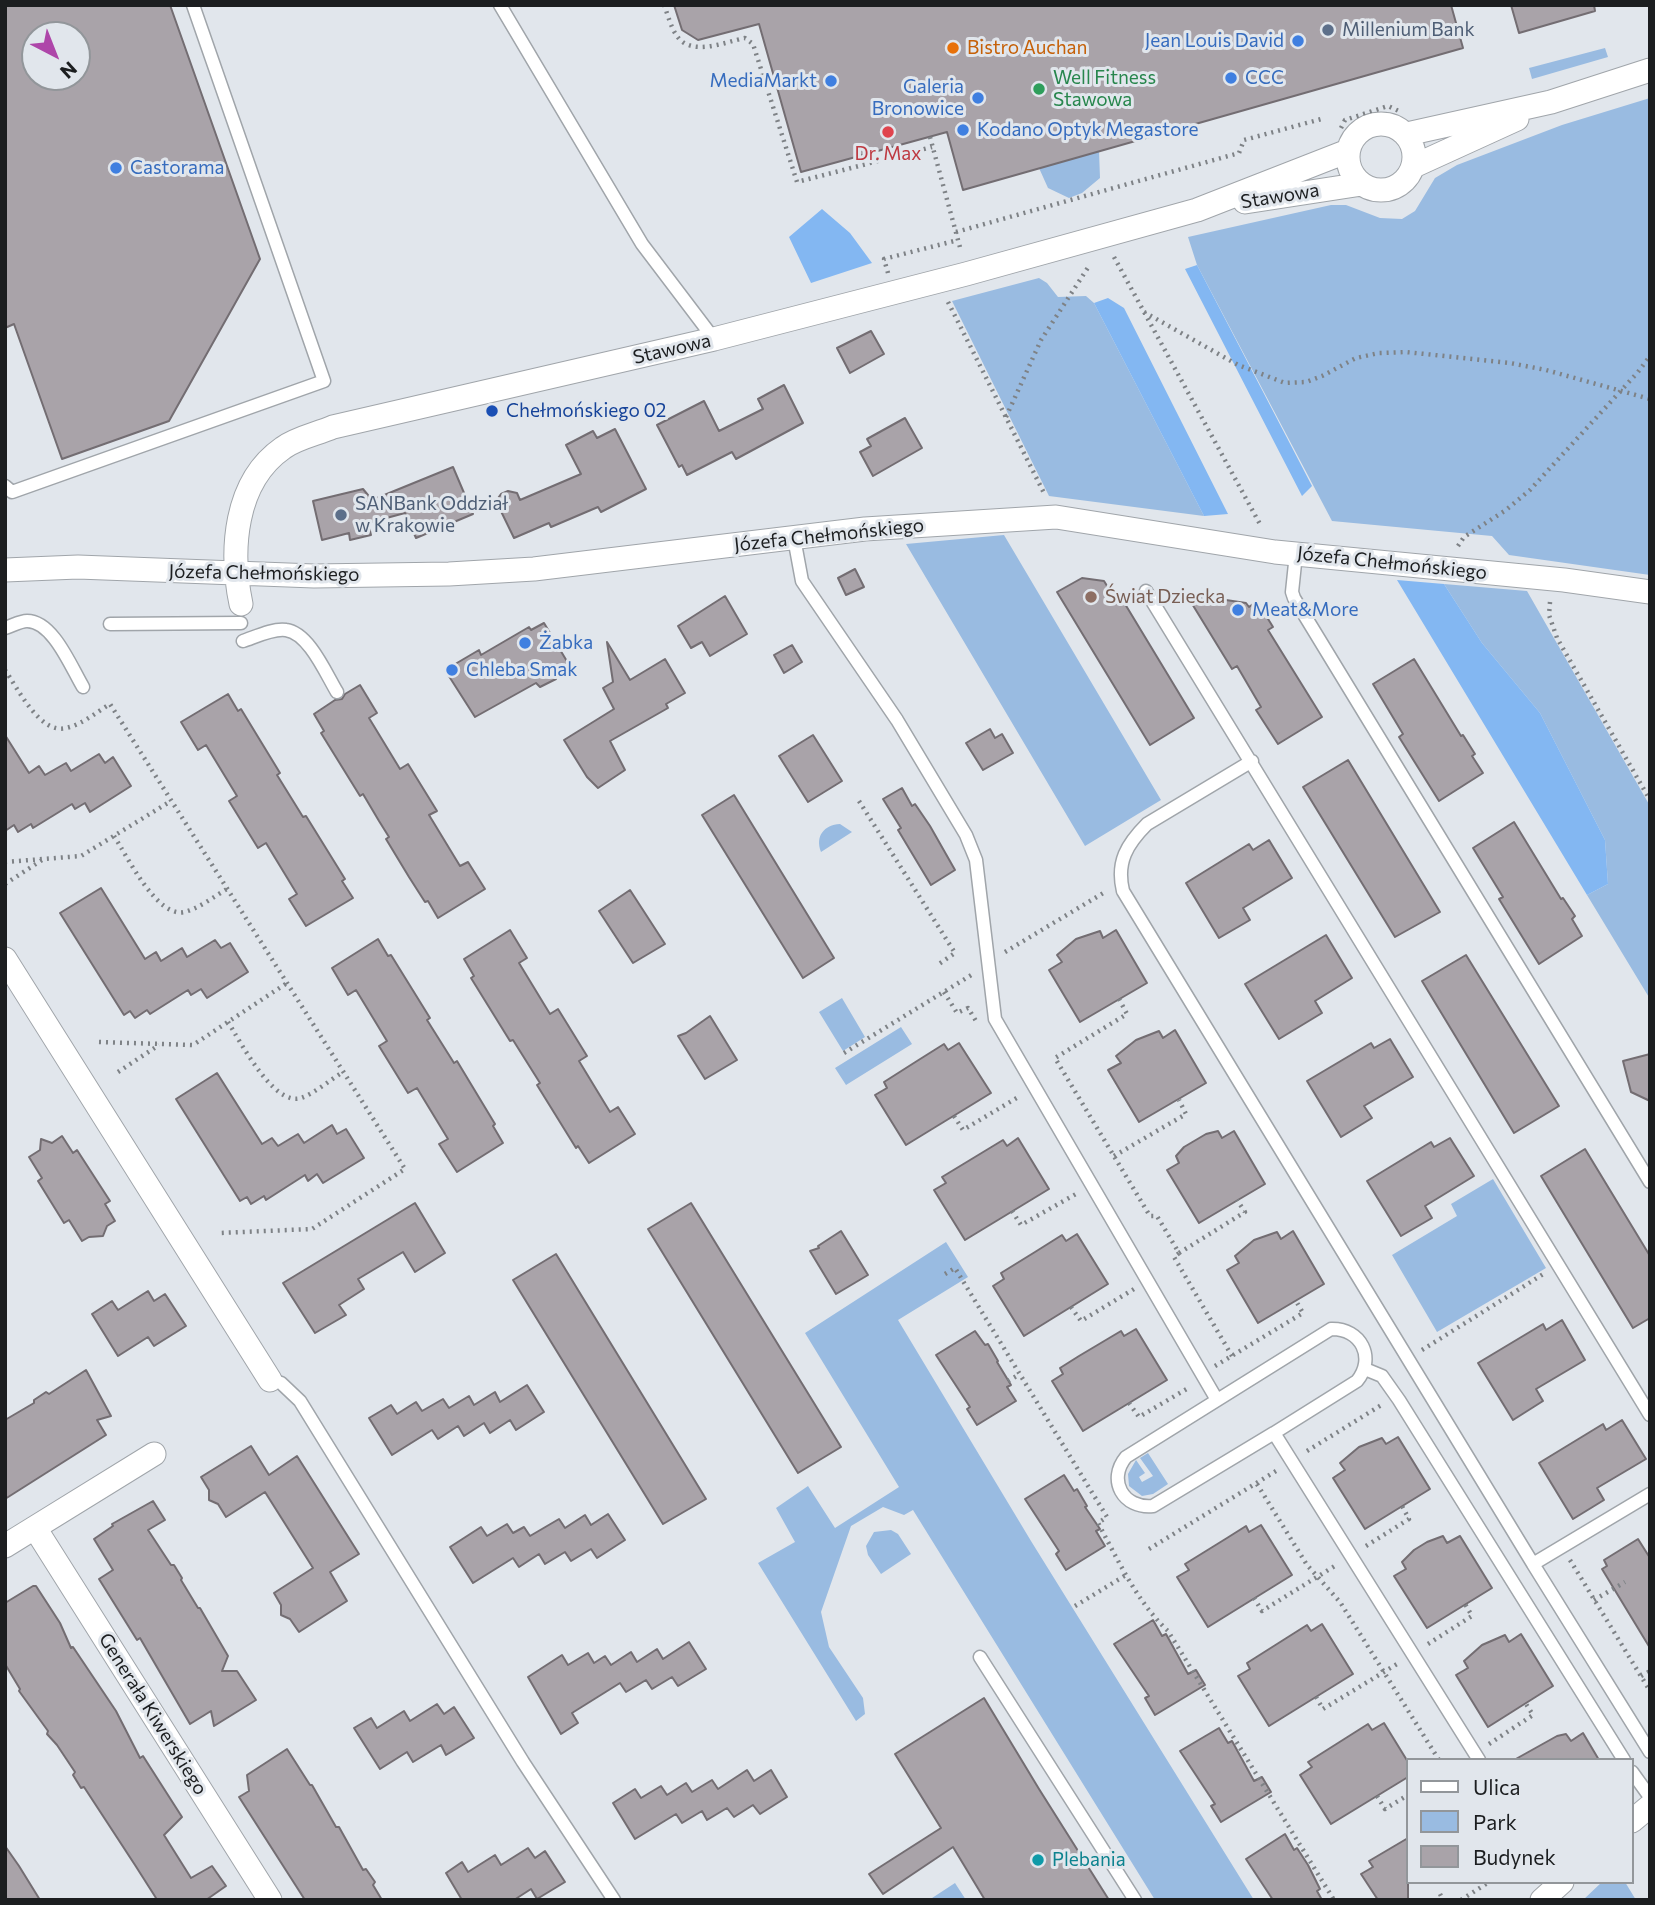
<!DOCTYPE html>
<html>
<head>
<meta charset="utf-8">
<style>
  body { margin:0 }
  #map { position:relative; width:1655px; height:1905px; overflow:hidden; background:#e1e6ec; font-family:Commissioner,sans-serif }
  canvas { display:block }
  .frame { position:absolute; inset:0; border:7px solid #1c1e20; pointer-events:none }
  .legend { position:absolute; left:1406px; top:1758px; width:228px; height:126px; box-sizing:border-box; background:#e1e6ec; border:2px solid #92969a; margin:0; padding:9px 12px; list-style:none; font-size:21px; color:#1c1e20 }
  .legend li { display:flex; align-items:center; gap:14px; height:35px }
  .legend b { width:35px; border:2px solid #92969a }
  .north { position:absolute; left:21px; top:21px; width:70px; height:70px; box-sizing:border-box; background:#e1e6ec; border:2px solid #92969a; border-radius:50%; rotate:138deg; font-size:19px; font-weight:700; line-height:28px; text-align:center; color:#1c1e20 }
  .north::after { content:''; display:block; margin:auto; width:24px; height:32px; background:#ae46a9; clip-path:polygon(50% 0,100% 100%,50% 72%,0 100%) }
</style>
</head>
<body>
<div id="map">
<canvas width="1655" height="1905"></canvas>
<div class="frame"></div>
<ul class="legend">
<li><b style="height:9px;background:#fff"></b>Ulica</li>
<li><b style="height:19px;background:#99bbe1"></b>Park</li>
<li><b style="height:19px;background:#a9a3a9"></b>Budynek</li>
</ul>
<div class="north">N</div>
</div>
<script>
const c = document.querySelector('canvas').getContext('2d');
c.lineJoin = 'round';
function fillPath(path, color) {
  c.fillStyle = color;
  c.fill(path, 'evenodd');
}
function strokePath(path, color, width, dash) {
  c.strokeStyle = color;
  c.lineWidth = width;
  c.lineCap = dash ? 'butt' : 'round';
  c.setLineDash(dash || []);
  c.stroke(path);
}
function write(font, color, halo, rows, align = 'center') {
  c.font = font + ' Commissioner,sans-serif';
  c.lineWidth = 6;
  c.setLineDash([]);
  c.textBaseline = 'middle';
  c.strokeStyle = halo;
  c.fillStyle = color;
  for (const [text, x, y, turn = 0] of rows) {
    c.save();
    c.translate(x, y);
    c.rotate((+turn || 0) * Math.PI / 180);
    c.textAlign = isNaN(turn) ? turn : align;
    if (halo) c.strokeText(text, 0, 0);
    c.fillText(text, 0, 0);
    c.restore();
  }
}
const green = new Path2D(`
  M1605,48L1608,57L1532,79L1529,68Z
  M1650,98V575L1509,555L1492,536L1332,521L1197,265L1188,237L1331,205H1346L1380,218L1402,219L1415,211L1435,178L1457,165L1562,125Z
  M1099,151L1100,178L1082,193L1069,198L1048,188L1039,168Z
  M1039,278L1047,283L1058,297L1086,296L1094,303L1204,516L1049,496L952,301Z
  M1004,535L1161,800L1085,846L906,544Z
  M1444,584L1527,591L1650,806V999L1587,895L1608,884L1605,840L1540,713L1482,643Z
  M840,824L852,832L821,852C815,836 824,825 840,824Z
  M842,998L865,1037L843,1051L819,1012Z
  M901,1027L912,1044L846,1085L835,1068Z
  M1493,1179L1546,1268L1437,1332L1392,1255L1457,1216L1451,1204Z
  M946,1242L968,1277L898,1320L1031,1541L1254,1900H1155L913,1510L904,1515L883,1507L851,1526L821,1612L829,1647L863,1698L865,1714L856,1721L758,1563L795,1542L776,1508L808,1486L835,1528L899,1487L805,1333Z
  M1148,1453L1168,1484L1153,1494L1142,1496L1129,1486L1128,1474L1136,1460L1145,1473L1139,1477L1142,1482L1153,1476L1140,1458Z
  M891,1530L898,1534L911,1554L881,1574L868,1555L866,1546L874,1532Z
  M1602,1882H1625L1636,1900H1583Z
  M955,1883L966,1900H929Z`);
const forest = new Path2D(`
  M822,209L850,233L872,263L811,283L789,237Z
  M1197,265L1312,486L1302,496L1185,269Z
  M1108,298L1124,308L1228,514L1204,516L1094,303Z
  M1397,580L1444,584L1482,643L1540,713L1605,840L1608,884L1587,895Z`);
const building = new Path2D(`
  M5,5H170L260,259L169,421L62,459L14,324L5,328ZM35,35H77V77H35Z
  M674,5H1451L1463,48L963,190L947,132L801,172L759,24L698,40L682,30Z
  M1511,5H1594L1595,11L1519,33Z
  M871,331L884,354L850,373L837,348Z
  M784,385L803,423L736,459L732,452L687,475L682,465L679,467L657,425L704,401L719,431L763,409L758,399Z
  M905,418L922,448L873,476L860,452L871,446L867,439Z
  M615,429L646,489L601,512L598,507L551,527L549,523L514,538L496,501L501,494L508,491L517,493L520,500L581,474L566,445L593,431L597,438Z
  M453,467L473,514L416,538L405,513L368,523L371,535L350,540L349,533L322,540L313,501L363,489L372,500Z
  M855,569L864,587L846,595L838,578Z
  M1082,578L1104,581L1117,602L1122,599L1194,718L1150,745L1057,592Z
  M1186,594L1246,603L1249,607L1257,601L1273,627L1268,630L1322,717L1278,744L1256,710L1261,707L1237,666L1232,669Z
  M725,596L747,634L710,656L702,642L691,648L678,626Z
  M544,623L568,663L552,673L556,679L540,687L536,683L475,717L445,670L479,650L481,655L529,627L531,630Z
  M607,642L630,680L665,659L685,693L666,704L668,708L610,741L625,770L598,788L587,777L564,740L614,709L603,688L613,682Z
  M792,645L802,662L784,673L774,655Z
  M1414,659L1461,736L1463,735L1475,754L1472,756L1483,773L1439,801L1399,737L1403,734L1373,684Z
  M360,685L377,713L369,718L400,769L408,764L437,811L429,815L460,866L468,862L485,889L438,918L428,901L425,902L409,877L386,839L389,837L379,821L363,794L360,796L321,733L324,731L314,714L335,700L342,699L345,694Z
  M228,694L238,711L241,709L280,773L277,775L303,817L306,816L345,879L342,881L353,898L306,926L289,899L297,894L266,843L258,848L229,801L237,796L206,745L198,750L181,722Z
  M990,729L995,738L1002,734L1013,753L983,770L966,743Z
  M5,735L29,773L39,766L45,775L66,763L71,771L99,754L105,763L113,757L131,786L90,812L85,803L75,809L72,804L33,828L31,824L18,832L14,825L5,831Z
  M813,735L842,781L808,802L779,756Z
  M1348,760L1440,912L1395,937L1303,787Z
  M902,788L912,806L915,804L930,826L955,870L931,885L898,830L901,828L883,799Z
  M734,795L834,958L803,978L702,815Z
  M1514,822L1561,899L1563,898L1575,916L1572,919L1582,936L1539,964L1499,899L1503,897L1473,848Z
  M1269,840L1292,878L1243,908L1250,920L1219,938L1186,883L1249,844L1253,850Z
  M101,888L145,959L156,952L161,961L182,948L187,957L215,940L221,948L230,943L248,972L207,998L201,989L191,995L188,990L150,1014L147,1010L135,1018L130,1011L124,1015L60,913Z
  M630,890L665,944L633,963L599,911Z
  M510,930L527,958L519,963L550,1014L558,1009L587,1056L579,1061L610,1112L618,1107L635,1134L589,1163L578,1146L576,1148L537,1085L540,1083L513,1040L510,1041L471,978L474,976L464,959Z
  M1116,930L1147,983L1080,1022L1049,970L1062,962L1057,955L1076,939L1100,931L1103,938Z
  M1326,935L1352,978L1315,1001L1322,1013L1279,1039L1245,984Z
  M378,939L388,956L391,955L430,1018L427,1020L454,1063L457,1061L495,1124L493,1126L503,1143L457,1172L439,1144L448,1139L417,1088L408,1093L379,1046L387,1041L356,990L348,995L332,968Z
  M1466,955L1559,1106L1514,1133L1422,981Z
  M710,1016L737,1060L705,1079L678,1036L686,1033Z
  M1175,1030L1206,1083L1139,1122L1108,1070L1121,1063L1116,1056L1136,1040L1159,1031L1163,1038Z
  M1390,1039L1413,1077L1364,1106L1372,1118L1341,1137L1307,1081L1371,1043L1374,1048Z
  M959,1043L991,1093L906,1145L875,1095L887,1088L884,1082L917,1061L944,1044L948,1050Z
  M1650,1054V1101L1631,1092L1623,1061Z
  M217,1073L262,1144L272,1138L278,1146L298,1134L304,1143L332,1125L337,1134L346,1129L364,1158L323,1183L317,1174L308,1181L305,1175L266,1200L264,1196L251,1204L247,1197L240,1201L176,1099Z
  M1218,1131L1222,1138L1234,1131L1265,1184L1199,1223L1167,1170L1179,1163L1176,1156L1184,1147L1206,1134Z
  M62,1136L73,1153L77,1150L110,1201L105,1204L115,1221L107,1226L103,1236L89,1237L82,1241L69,1220L64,1223L38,1181L42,1178L29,1157L40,1150L41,1139L52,1143Z
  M1018,1138L1049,1189L965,1240L934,1190L946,1183L942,1177L1003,1140L1007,1146Z
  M1450,1138L1474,1176L1425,1206L1432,1218L1401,1236L1367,1181L1431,1142L1434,1147Z
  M1585,1149L1650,1256V1318L1633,1328L1541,1176Z
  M415,1203L445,1253L415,1272L403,1252L358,1279L364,1289L339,1305L346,1315L315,1333L283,1283Z
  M691,1203L841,1447L798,1473L648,1229Z
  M841,1231L868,1275L836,1294L810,1251L819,1248L818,1246Z
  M1293,1231L1324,1284L1258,1323L1227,1270L1239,1263L1235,1256L1254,1240L1277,1232L1281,1239Z
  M1077,1234L1108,1284L1024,1336L993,1286L1004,1279L1001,1273L1035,1252L1062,1235L1066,1241Z
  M556,1254L706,1499L663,1524L513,1280Z
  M148,1291L154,1301L165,1294L186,1326L154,1346L148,1337L118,1356L92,1314L112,1301L118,1310Z
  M1562,1320L1585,1360L1536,1389L1543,1401L1513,1420L1478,1363L1543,1324L1546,1330Z
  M1136,1329L1167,1380L1083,1431L1052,1381L1063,1374L1060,1368L1079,1356L1121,1331L1124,1336Z
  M975,1331L985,1345L988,1344L998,1361L997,1362L1011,1385L1007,1387L1016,1401L977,1425L967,1409L970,1407L936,1355Z
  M86,1370L111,1416L97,1420L106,1435L5,1499V1420L34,1403V1400L46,1392L49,1394Z
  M527,1385L544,1412L516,1430L510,1420L490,1433L484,1423L464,1436L458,1426L438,1439L432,1430L392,1455L369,1418L391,1405L397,1414L416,1402L422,1411L443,1399L449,1408L469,1396L474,1405L495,1392L500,1402Z
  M1622,1420L1646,1459L1597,1488L1604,1500L1573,1519L1539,1463L1603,1424L1606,1430Z
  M1398,1437L1430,1489L1365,1529L1333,1478L1345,1470L1340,1463L1359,1447L1382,1438L1386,1444Z
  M251,1446L269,1475L297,1456L359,1554L330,1572L347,1601L299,1632L290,1619L281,1615V1605L274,1593L313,1568L265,1492L226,1517L218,1504L209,1500V1490L201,1477Z
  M1064,1475L1074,1491L1077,1489L1087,1506L1085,1507L1100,1529L1096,1531L1105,1546L1066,1570L1056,1554L1059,1551L1025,1499Z
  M153,1501L165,1520L148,1530L171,1565H174L182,1578L181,1580L198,1608H200L228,1656L222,1671H237L256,1700L214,1726L211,1711L190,1724L140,1638L137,1640L99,1579L113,1570L94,1539L113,1526L112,1524Z
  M608,1514L625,1540L597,1558L591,1549L571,1561L565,1552L545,1564L539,1554L519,1567L513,1558L473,1583L450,1547L481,1527L487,1536L507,1524L513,1533L524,1527L530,1536L559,1519L565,1528L585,1515L591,1525Z
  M1261,1525L1292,1575L1208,1627L1177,1577L1189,1570L1185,1564L1227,1538L1246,1526L1249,1532Z
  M1443,1536L1447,1543L1460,1536L1492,1588L1427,1628L1394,1576L1406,1569L1402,1562L1414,1550L1427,1542Z
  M1638,1539L1650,1558V1648L1602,1569L1607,1566L1604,1560Z
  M33,1586H36L60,1623L71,1648L73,1647L116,1711L140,1758L143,1756L182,1817L164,1835L191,1878L212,1866L226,1886L206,1900H152L156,1898L135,1865L84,1787L81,1788L73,1775L75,1772L57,1745L47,1734L48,1731L19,1691L20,1689L5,1664V1603Z
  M1153,1620L1162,1636L1166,1634L1188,1674L1196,1670L1205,1685L1155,1715L1145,1698L1149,1696L1114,1644Z
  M1322,1624L1353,1674L1269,1726L1238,1676L1250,1669L1247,1663L1307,1625L1311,1631Z
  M1521,1634L1553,1686L1488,1727L1456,1675L1468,1668L1464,1661L1482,1645L1505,1635L1509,1642Z
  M689,1642L706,1669L678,1686L672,1677L652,1689L646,1680L626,1692L620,1683L572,1713L578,1723L561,1734L528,1677L562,1655L568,1665L588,1653L594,1663L605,1656L611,1665L631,1652L637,1662L657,1649L663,1659Z
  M984,1698L1039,1789L1109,1900H985L953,1847L883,1894L869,1874L941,1828L895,1754Z
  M437,1704L444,1714L454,1707L474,1738L446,1755L441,1745L413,1762L407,1752L380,1769L354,1728L371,1718L377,1728L404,1711L410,1721Z
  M1384,1723L1408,1762V1777L1331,1824L1300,1775L1312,1767L1308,1762L1368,1724L1372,1730Z
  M1219,1728L1228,1743L1232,1741L1254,1781L1262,1777L1271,1792L1221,1822L1211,1806L1215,1804L1180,1751Z
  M1583,1733L1599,1760H1514L1557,1736L1566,1734L1571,1741Z
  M287,1749L310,1785H312L336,1827H339L363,1870L366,1869L375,1882L373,1885L382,1900H305L239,1797L249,1791L247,1775Z
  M747,1770L754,1781L771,1770L787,1797L760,1814L753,1805L734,1817L727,1808L707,1820L702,1811L682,1823L676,1814L635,1839L613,1803L635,1789L641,1798L661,1786L667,1795L686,1783L692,1792L712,1780L718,1789Z
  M1285,1834L1294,1850L1297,1848L1308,1865L1320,1889L1317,1891L1322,1900H1273L1246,1859Z
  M1408,1838V1900H1378L1361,1874L1373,1867L1369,1861Z
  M5,1846L19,1866L40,1900H5Z
  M528,1848L535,1858L545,1851L565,1882L537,1899L531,1889L514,1900H462L446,1873L462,1862L468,1872L495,1855L501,1865Z`);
const path = new Path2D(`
  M664,5C668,15 671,28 677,36C691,57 725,42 745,38L753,44L797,182L932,147
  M1341,128L1345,120L1388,106L1401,112
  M930,137L961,251
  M956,232L1239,153L1244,140L1325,118
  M1114,257L1261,526
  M888,273L884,259L958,240
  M948,302L1045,495
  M1144,312L1238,365L1285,383L1306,382L1322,376L1356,358L1379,353L1406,352L1510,363L1546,370L1650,399
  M1006,417L1041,340L1089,266
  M1458,546L1464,537L1506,510L1530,490L1638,372L1650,356
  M1550,602L1549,615L1557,638L1650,800
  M5,670C17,687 40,735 66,728C81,725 97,712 110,704L405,1169L312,1229L219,1233
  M859,801L955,953L939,964
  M114,836C127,856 157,918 184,912C198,909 215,896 227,889
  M5,862L81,856L171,801
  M5,884L42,860
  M1005,952L1105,892
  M944,992L957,1013L968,1008L976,1021
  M1119,999L1127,1014L1055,1058L1150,1216H1157L1179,1253L1174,1257L1232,1356
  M228,1022C240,1041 274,1107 301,1098C315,1093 330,1080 343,1072
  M99,1042L193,1045L287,983
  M844,1053L973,974
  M118,1072L159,1045
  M954,1116L963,1130L1020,1096
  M1114,1156L1186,1114L1179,1100
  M1012,1211L1021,1225L1076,1194
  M1179,1253L1245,1212L1237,1200
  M945,1274L955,1268L1107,1517L1098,1523C1118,1560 1137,1602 1168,1631L1334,1900
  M1071,1307L1081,1321L1134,1289
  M1422,1350L1545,1273
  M1215,1366L1303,1313L1296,1301
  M1008,1381L1020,1374
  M1129,1403L1139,1417L1190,1387
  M1307,1451L1383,1404
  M1257,1484L1307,1565L1340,1602L1439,1760
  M1366,1546L1409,1519L1402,1506
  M1149,1549L1276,1471
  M1570,1560L1650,1691
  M1254,1598L1262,1611L1338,1564
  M1594,1600L1625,1582
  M1075,1606L1126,1575
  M1428,1644L1472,1616L1465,1604
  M1641,1676L1650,1671
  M1316,1697L1323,1709L1397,1664
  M1489,1744L1533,1715L1526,1704
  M1377,1796L1385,1809L1408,1795
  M1440,1894L1443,1900
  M1461,1900L1489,1882`);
const service = new Path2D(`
  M500,5L642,244L714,339
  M5,486L12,492L324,381L193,5
  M794,538L802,581L897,720L966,835L976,860L995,1019L1217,1400
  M1296,554L1292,592L1294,598L1650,1182
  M1146,591L1650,1415
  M110,624L241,623
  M5,628C12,626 20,621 27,621C53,621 71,667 83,687
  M243,641C255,637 273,628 286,630C309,633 326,674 337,692
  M1252,761L1147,824C1127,844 1116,862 1123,891L1533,1564L1650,1494
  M1365,1369L1382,1376L1399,1400L1624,1760
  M270,1380L281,1383L300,1401L523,1762L614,1900
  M1274,1433L1153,1506C1123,1509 1107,1480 1126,1457L1331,1329C1361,1328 1376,1358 1357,1381L1274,1433L1479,1760
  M1533,1564L1650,1752
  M980,1657L1135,1900
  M1632,1772L1650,1797`);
const minor = new Path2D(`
  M1348 157a33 33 0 1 1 66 0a33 33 0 1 1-66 0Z
  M1407,134L1551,102L1650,70
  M1414,166L1517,119
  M1245,202L1362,184
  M5,570L78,567L314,576L449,574L534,569L865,529L1056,517L1275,552L1564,580L1650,592
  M241,604C230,551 234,482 283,448C296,438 317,434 333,427L714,339L966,274L1197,210L1348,151
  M5,959L270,1380
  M35,1528L270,1900
  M5,1546L154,1454
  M1632,1821L1650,1806
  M1542,1900L1562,1882`);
const markers = [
  [1328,30,7,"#5c6f8a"],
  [1298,41,7,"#3f7fe0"],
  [953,48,7,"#e8710a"],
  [1231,78,7,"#3f7fe0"],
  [831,81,7,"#3f7fe0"],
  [1039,89,7,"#2e9e5b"],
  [978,98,7,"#3f7fe0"],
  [963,130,7,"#3f7fe0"],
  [888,132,7,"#e0444e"],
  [116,168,7,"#3f7fe0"],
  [492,411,7,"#1a4fb4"],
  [341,515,7,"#5c6f8a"],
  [1091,597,7,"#8d6e63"],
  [1238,610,7,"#3f7fe0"],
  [525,643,7,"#3f7fe0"],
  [452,670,7,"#3f7fe0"],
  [1038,1860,7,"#0f9aa8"]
];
const serviceNames = [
  ["Millenium Bank",1342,30],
  ["SANBank Oddział",355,504],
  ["w Krakowie",355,526]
];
const shopNames = [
  ["Jean Louis David",1284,41,"right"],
  ["CCC",1245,78],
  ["MediaMarkt",817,81,"right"],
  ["Galeria",964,87,"right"],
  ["Bronowice",964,109,"right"],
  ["Kodano Optyk Megastore",977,130],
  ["Castorama",130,168],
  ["Meat&More",1252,610],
  ["Żabka",539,643],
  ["Chleba Smak",466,670]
];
const foodNames = [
  ["Bistro Auchan",967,48]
];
const leisureNames = [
  ["Well Fitness",1053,78],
  ["Stawowa",1053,100]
];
const healthNames = [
  ["Dr. Max",888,154]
];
const streetNames = [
  ["Stawowa",1280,196,-9],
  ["Stawowa",672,349,-13],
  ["Józefa Chełmońskiego",829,535,-6],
  ["Józefa Chełmońskiego",1392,563,6],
  ["Józefa Chełmońskiego",264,573,1],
  ["Generała Kiwerskiego",153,1714,58]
];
const transitNames = [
  ["Chełmońskiego 02",506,411]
];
const educationNames = [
  ["Świat Dziecka",1105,597]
];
const cultureNames = [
  ["Plebania",1052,1860]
];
fillPath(green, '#99bbe1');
fillPath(forest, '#83b7f2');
fillPath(building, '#a9a3a9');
strokePath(building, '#736d72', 2);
strokePath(service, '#a0a5aa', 15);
strokePath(minor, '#a0a5aa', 25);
strokePath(path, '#7e8286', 4.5, [2, 5]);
strokePath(service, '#fff', 12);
strokePath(minor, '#fff', 23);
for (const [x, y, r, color] of markers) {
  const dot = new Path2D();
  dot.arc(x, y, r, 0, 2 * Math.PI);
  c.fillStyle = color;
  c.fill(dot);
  strokePath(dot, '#e1e6ec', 2.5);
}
write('19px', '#4e5e75', '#e1e6ec', serviceNames, 'left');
write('19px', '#366cbe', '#e1e6ec', shopNames, 'left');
write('19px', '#c56008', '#e1e6ec', foodNames, 'left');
write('19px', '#27864d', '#e1e6ec', leisureNames, 'left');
write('19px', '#be3a42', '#e1e6ec', healthNames);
write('19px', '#1c1e20', '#e1e6ec', streetNames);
write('19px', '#164399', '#e1e6ec', transitNames, 'left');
write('19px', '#785e54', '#e1e6ec', educationNames, 'left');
write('19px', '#0d838f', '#e1e6ec', cultureNames, 'left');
</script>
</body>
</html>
